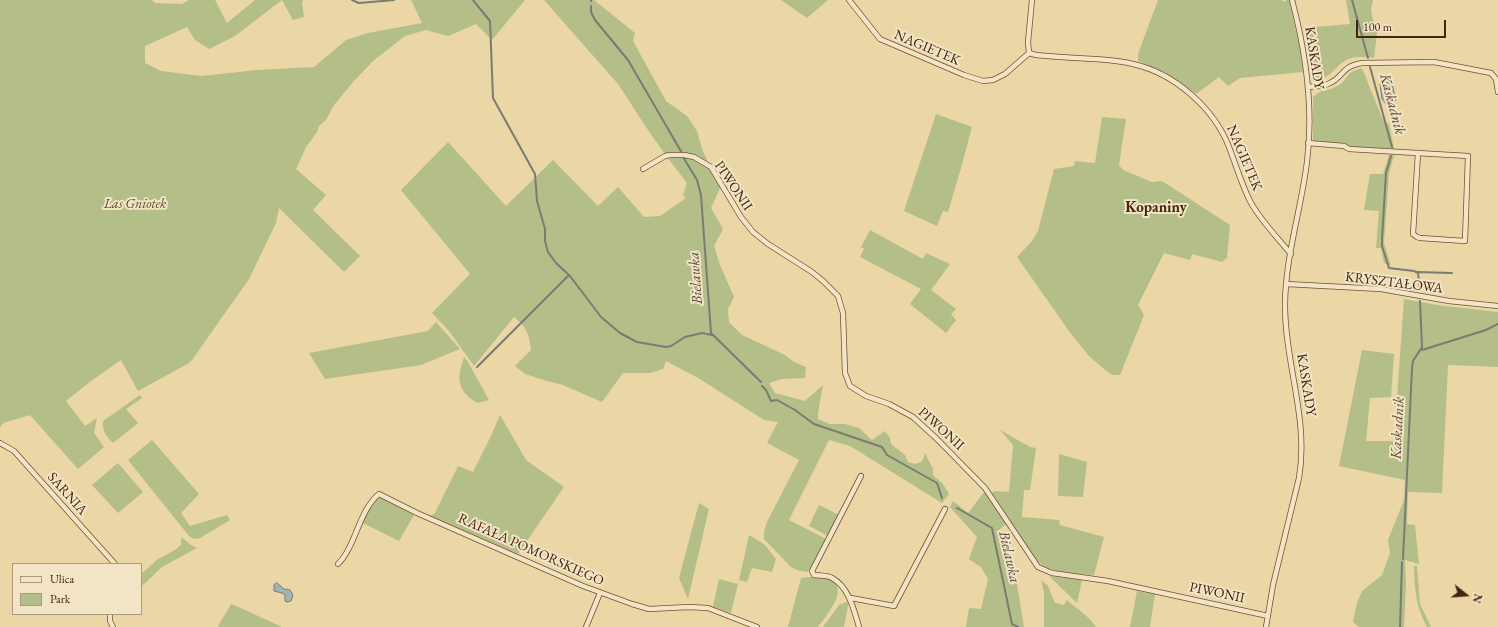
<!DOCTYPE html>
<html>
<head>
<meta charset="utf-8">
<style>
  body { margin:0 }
  #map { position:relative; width:1498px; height:627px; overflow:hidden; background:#ebd6a5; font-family:"EB Garamond",serif }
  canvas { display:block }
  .legend { position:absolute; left:12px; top:563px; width:130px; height:52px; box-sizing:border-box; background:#f2e4c4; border:1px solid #ac987c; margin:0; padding:5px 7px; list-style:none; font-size:12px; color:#432511 }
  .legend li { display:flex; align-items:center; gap:8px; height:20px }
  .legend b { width:20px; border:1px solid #ac987c }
  .north { position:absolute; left:1446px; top:575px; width:40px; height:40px; -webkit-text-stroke:3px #f2e4c4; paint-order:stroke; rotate:107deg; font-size:11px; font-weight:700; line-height:16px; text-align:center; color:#432511 }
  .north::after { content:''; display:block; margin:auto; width:14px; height:18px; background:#432511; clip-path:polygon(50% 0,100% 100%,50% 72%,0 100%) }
  .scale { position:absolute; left:1356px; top:20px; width:90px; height:18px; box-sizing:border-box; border:2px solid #432511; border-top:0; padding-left:5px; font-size:12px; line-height:14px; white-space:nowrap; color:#432511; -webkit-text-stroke:3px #f2e4c4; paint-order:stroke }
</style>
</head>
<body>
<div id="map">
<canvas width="1498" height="627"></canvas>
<ul class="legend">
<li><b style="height:5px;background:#f2e4c4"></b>Ulica</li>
<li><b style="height:11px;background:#b3be89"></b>Park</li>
</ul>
<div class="north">N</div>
<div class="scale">100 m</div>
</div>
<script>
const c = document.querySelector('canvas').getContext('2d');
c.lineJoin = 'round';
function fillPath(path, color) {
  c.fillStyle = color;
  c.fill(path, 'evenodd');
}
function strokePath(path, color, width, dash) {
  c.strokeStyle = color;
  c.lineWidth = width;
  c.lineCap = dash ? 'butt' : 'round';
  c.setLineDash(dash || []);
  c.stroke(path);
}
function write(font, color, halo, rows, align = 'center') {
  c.font = font + ' "EB Garamond",serif';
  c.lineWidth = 4;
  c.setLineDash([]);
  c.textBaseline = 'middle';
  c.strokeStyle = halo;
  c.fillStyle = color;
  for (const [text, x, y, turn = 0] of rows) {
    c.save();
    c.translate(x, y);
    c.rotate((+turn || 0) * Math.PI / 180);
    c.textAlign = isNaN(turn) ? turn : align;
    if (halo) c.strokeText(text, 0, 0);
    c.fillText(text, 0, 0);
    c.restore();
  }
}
const green = new Path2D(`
  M0,0H152L155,3L182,4L189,0H215L227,23L255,0H303L302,4L304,17L293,20L282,0L235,36L209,49L195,40L187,27L145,46V63L161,71L202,76L257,70L314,67L346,40L368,33L422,23L411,0H525L492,40L476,24L448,36L426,30L405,36L373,61L353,82L334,105L326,120L319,126L317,132L306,147L296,169L326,195L313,210L360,256L344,272L279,208L276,223L249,279L192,360L189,363L138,391L121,360L91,381L66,401L85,426L97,418L94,433L104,447L78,469L30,415L3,423L0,427Z
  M544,0H594L635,33L633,41L666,101L687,116L697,131L702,149L709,164L687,154H665L648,130L618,84Z
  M781,0H828L807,18Z
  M1158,0H1281L1286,2V0H1289L1301,53L1303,72L1240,78L1228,86L1219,77L1196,94L1164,72L1138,61V54Z
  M1346,0H1373L1371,9L1374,25H1378L1374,58C1366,57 1354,56 1346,60C1333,67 1330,83 1312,77L1308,51L1311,50L1310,46H1307C1308,39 1306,35 1304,28L1350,24Z
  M1362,68L1383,120L1389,124L1394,149L1349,147L1346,144L1313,142V97L1321,91L1331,89L1341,84L1351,72Z
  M936,114L972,127L961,168L948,212L943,211L937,226L904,211Z
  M1102,117L1126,119L1119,165L1123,170L1152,182L1162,181L1230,225L1227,258L1222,262L1192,254L1190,260L1164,253L1138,305L1144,315L1120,375H1112L1104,369L1089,356L1069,331L1017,257L1032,241L1038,231L1054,169L1074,166L1075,161L1095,163Z
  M448,142L506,206L553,160L598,206L618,187L644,217L660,216L686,198L683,195L687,183L667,157L693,158L710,168L721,186L711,208L723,229L714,246L720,265L734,297L728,309L729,322L742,335L785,355L794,362L806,367L805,378L782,379L769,383L775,393L805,401L823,385L818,413V419L830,424H845L859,428L872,440L885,431L890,438L891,444L905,455L908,462C918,466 923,463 925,453L933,469V475L943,484L949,494L942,503L850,446L829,440L789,520L826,539L815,562L807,572L797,570L791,567L764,539V532L767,522L799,460L767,443L778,422L764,420L700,379L666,361L663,369L650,373H623L602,402L563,385L547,381L525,374L515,366L531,350C529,333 527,328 514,317L474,366L449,331L432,313L470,274L401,190Z
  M1389,155H1394L1389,174L1384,243L1391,266L1384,263L1381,248H1376L1379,211L1364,210L1370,174H1383Z
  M870,230L923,259L926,253L950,264L931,290L956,309L951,314L956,320L946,333L910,304L921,289L860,257L864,249L861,247Z
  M1404,299L1437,305L1498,312V367L1448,365L1442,493L1408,492L1407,524L1415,525L1419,564L1405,560L1406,583L1404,627H1359L1353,622L1357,603L1362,591L1382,575L1390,553L1388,540L1404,500L1405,480L1339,466L1362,350L1394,354L1391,397L1370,398L1366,441H1394Z
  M436,322L460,349L421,365L325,379L309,353L428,331Z
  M464,357L468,362L489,400L477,403C456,390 457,378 464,357Z
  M140,395L142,398L126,409L138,423L113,443C106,436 102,431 103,421Z
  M500,415L526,460L564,487L518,554L430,516L435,513L458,466L473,472L490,438Z
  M1000,430L1030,447L1036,448L1030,490H1024L1022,517L1059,520L1060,525L1104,537L1094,575C1075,573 1050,574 1036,560L992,493L994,491L1009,492L1013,445Z
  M152,440L199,494L181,513L190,526L227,515L230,520L200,538L194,539L189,536L128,460Z
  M1059,454L1087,462L1083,497L1058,496Z
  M118,463L143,492L118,513L92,485Z
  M985,491L1007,523L999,530L1015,572L1024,627H966L969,608L981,609L988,579L981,567L969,559L977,537L950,507L953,501L968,513Z
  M378,497H382L414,515L399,541L363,523L365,515Z
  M699,503L709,509L688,599L679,578Z
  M819,505L839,515L828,536L809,526Z
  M749,535L764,544L776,559L772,572L752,568L747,582L739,580Z
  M181,537L191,545L197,548L162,567L143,585L141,583V574L158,559L175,550L181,545Z
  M1414,566H1417L1420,604L1431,627H1427C1415,604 1415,590 1414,566Z
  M1049,576L1082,580L1077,603Z
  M810,577C816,578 823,577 829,579C851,588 826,616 818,627H788L801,578Z
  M719,579L738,584L731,613L713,607Z
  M1041,580L1048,586L1055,603L1064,605L1067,600C1077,609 1089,616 1096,627H1044V592Z
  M1137,591L1155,594L1150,627H1130Z
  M849,601L844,627H823L839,605Z
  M231,604H232L282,627H218C222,618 227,612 231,604Z`);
const water = new Path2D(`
  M1384,81L1392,84L1396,100L1391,105H1387L1382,99L1380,84Z
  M277,583L284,589L290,590L293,595L291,601L287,602L285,601V595L282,593L274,591V585Z`);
const stream = new Path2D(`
  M352,0L359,3L394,0
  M473,0L490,21L493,98L535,174L537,201L545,229V241L548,252L556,263L570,276L601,317L620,333L637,342L666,347L671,346L685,337L702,333L712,335
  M1352,0L1368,58
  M591,1V0
  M591,6V12L595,20L628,60L682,153
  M1370,67L1392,147
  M1391,156L1386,173L1382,239V246L1389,268L1414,271L1418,273L1420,290
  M683,157L697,180L701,195L711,333L761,382
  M1417,272L1452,273
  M1422,350L1486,330L1498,324
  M477,367L569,275
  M762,386L766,390L771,401L777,400L795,410L814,424L882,447L887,455L937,483L942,498
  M957,508L992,528L1012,624L1018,627
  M1403,559L1412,368L1413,361L1422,347L1420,301
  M1400,627L1402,562`);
const minor = new Path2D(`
  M849,0L880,39L964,75L983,81L993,80L1005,74L1029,53
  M1029,53L1036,55C1055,57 1074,58 1094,59C1107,60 1121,61 1133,64C1174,73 1214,108 1229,147C1236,165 1241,183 1250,201C1260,220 1277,237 1291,254
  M1029,53L1028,42L1032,0
  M1308,87C1316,86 1323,87 1330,83C1345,76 1340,67 1362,63L1434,62L1491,73L1496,79L1498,92
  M1308,143L1344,146L1349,149L1468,156L1465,241L1420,238L1417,237L1413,234L1418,153
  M643,169L665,156L670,155H684L694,157L711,167L741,217L753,232L768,244L812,272L823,281L838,296L843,313L845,373L850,386L866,396L889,404L913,417L936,438L985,488L1038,567L1052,573L1108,581L1268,616
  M1286,284L1381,289L1449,301L1498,306
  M0,443L14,451L115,564
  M338,564C356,546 359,510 379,494L417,513L583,586L632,604L649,609L689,607L708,608L757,627
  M851,598L894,606L945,509
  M110,614V621L113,627
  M586,627L600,593
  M859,627C854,610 849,587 832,578C828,575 819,576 814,575L812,571L861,476
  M1266,627L1273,585L1299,478C1309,419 1285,364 1285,306C1285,258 1301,210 1307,162C1314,107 1306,53 1292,0`);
const streetNames = [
  ["NAGIETEK",927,48,23],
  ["KASKADY",1314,58,81],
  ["NAGIETEK",1244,158,67],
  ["PIWONII",733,186,56],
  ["KRYSZTAŁOWA",1394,283,7],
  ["KASKADY",1306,385,81],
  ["PIWONII",941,429,42],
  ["SARNIA",67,494,48],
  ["RAFAŁA POMORSKIEGO",531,550,24],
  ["PIWONII",1217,593,12]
];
const parkNames = [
  ["Las Gniotek",135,204]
];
const waterNames = [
  ["Kaskadnik",1392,104,75],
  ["Bielawka",696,278,-94],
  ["Kaskadnik",1398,428,-87],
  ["Bielawka",1009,557,77]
];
const neighbourhoodNames = [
  ["Kopaniny",1156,208]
];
fillPath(green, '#b3be89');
fillPath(water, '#9eb6b3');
strokePath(water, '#7a7c72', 1);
strokePath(stream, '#7a7c72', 2);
strokePath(minor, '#6d5136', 6);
strokePath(minor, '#f2e4c4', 4.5);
write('14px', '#432511', '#f2e4c4', streetNames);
write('italic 14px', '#5f4b2f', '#f2e4c4', parkNames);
write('italic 15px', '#5a493a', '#f2e4c4', waterNames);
write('bold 15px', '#432511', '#f2e4c4', neighbourhoodNames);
</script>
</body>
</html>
